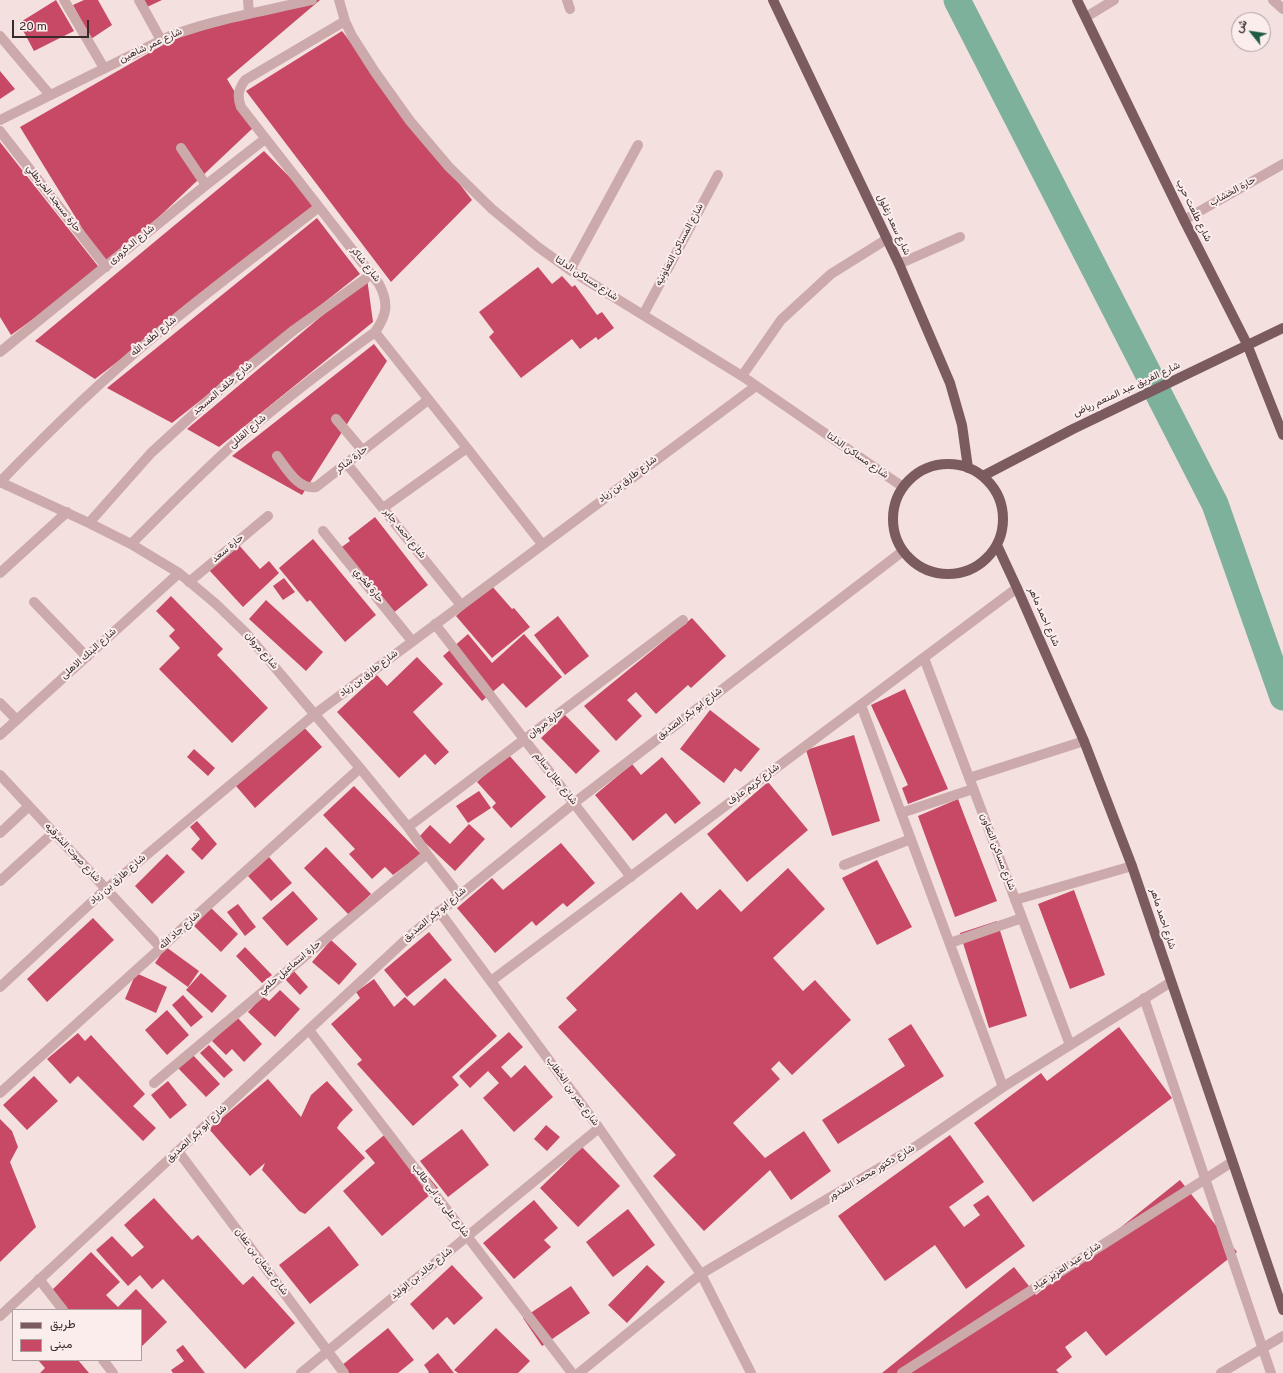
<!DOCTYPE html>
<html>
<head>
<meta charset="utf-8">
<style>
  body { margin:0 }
  #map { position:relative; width:1283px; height:1373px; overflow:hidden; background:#f3e0df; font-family:Overpass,Vazirmatn,sans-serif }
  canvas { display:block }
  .legend { position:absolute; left:12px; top:1309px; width:130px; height:52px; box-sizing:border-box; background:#fbedec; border:1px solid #ad9f9f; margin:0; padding:5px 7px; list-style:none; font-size:12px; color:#392a2c }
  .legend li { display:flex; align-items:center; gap:8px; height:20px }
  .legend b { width:20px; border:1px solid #ad9f9f }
  .north { position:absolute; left:1231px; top:12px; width:40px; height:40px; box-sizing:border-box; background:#fbedec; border:1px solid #ad9f9f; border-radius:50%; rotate:300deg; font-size:11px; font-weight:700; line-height:16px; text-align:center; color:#392a2c }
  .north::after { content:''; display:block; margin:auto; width:14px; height:18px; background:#1e5c43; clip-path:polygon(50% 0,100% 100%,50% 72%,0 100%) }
  .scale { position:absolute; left:12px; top:20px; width:77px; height:18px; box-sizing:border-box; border:2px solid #392a2c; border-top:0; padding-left:5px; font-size:12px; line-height:14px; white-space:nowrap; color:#392a2c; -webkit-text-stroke:3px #fbedec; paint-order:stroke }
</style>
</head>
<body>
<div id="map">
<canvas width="1283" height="1373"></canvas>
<ul class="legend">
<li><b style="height:5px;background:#7c5b5f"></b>طريق</li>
<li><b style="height:11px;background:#c84966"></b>مبنى</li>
</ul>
<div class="north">ش</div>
<div class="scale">20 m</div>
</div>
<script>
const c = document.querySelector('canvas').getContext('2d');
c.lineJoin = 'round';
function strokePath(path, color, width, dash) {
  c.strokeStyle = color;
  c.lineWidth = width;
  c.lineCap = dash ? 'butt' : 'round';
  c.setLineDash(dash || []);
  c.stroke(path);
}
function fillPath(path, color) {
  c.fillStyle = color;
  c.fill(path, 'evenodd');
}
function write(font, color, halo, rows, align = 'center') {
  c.font = font + ' Overpass,Vazirmatn,sans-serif';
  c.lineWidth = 4;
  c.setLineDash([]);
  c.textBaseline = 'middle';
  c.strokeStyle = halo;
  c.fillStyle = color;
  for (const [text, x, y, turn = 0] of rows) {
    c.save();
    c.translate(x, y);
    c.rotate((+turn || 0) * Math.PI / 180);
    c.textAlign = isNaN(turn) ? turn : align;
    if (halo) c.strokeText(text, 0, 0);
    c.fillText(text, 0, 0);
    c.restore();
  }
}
const canal = new Path2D(`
  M957,0L1215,504L1283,697`);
const building = new Path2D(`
  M56,0L74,31L34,51L19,23Z
  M84,0H98L112,25L91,39L73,5Z
  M143,0H162L147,7Z
  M312,0H320L227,79L255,126L106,267L20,127L196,26Z
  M342,31L472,200L391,282L246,91Z
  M0,71L15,89L0,99Z
  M0,142L101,270L11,335L0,317Z
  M264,151L319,207L95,379L35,341Z
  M317,218L360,274L172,423L107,388Z
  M538,267L552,284L562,276L572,287L575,285L597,315L602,312L614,328L598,340L596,337L580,349L572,339L521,378L489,337L494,332L479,312Z
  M367,278L373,322L219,447L187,429Z
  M374,344L387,361L302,495L232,456Z
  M375,517L428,585L392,614L339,549L350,541L348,538Z
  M313,539L376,615L345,642L310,600L307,602L279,568Z
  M238,544L260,569L269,561L279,573L243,607L209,570Z
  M284,578L295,592L283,600L273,586Z
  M491,585L512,609L514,608L530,627L492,658L456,616Z
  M171,596L223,649L217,655L268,708L232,743L159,669L180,648L169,636L175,630L156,611Z
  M266,600L323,652L306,671L249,619Z
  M558,616L589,656L565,675L534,635Z
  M692,618L726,656L691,688L688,685L656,714L636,692L627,700L642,716L616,741L584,706Z
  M468,634L492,663L524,634L562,677L526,708L503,683L482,701L443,656Z
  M417,657L443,684L413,712L449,752L435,765L425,754L399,778L337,712L377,675L387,686Z
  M905,689L948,789L908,804L902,788L908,785L871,705Z
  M710,710L760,749L741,772L735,768L724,783L680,749Z
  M565,715L600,751L576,774L541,738Z
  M302,725L322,747L255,808L236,786Z
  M854,735L880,821L832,836L806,750Z
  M194,749L215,768L208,776L187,757Z
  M508,754L546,797L511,828L492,807L496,803L477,782Z
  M662,757L701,803L675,824L666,813L633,841L595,795L632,764L641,775Z
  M768,782L808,830L747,882L707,834Z
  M354,786L421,854L393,875L385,867L372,879L349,854L355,849L323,815Z
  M479,791L491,808L468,823L456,806Z
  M958,799L997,901L955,917L918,816Z
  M197,821L217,844L202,860L191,849L200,839L190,827Z
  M469,824L485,839L455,871L419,837L430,825L450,844Z
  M561,843L595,883L567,907L563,903L536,926L532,921L495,953L457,908L492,878L503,890Z
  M326,847L371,894L349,915L304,868Z
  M167,854L185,872L152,904L135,886Z
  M269,857L292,883L271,901L248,876Z
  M877,860L912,927L877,945L842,878Z
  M788,868L825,909L773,958L803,991L815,980L851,1020L792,1075L779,1061L771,1069L780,1079L733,1123L765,1158L804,1131L831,1171L791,1200L770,1170L704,1231L653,1176L676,1155L558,1027L577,1010L566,998L681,892L697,910L720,889L741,912Z
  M1074,890L1105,975L1070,989L1038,904Z
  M293,891L318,919L287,946L262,918Z
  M238,904L256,927L245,936L227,912Z
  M211,908L238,934L221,952L194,926Z
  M93,918L114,940L47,1002L27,979Z
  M997,921L1027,1016L989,1028L960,933Z
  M429,932L452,960L407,997L384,970Z
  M331,940L357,964L339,985L312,962Z
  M166,947L199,971L188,987L155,963Z
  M245,947L272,975L262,983L236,956Z
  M293,970L308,987L300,995L284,978Z
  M136,973L167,987L156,1013L125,999Z
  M201,973L227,996L212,1013L186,990Z
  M445,978L497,1036L452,1077L459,1085L413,1126L357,1064L362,1060L331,1024L360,998L356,992L374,979L394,1007L405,997L414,1006Z
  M280,990L300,1009L275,1037L248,1012L263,996L269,1001Z
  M183,995L203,1017L191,1027L172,1005Z
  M167,1010L189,1035L167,1055L145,1030Z
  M237,1017L262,1044L244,1062L232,1049L226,1055L212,1041Z
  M911,1024L944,1076L838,1144L822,1120L905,1066L888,1039Z
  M1119,1027L1172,1098L1033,1202L974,1123L1041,1073L1047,1081Z
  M509,1032L523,1047L501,1067L511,1078L525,1065L553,1097L514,1132L483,1098L499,1083L488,1071L470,1088L459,1076Z
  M78,1033L85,1041L91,1035L145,1094L133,1106L156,1128L143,1141L78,1076L70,1084L47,1059Z
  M209,1045L233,1070L224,1078L200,1053Z
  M192,1054L220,1084L206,1097L178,1068Z
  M34,1076L58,1101L27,1130L3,1105Z
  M268,1079L301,1117L311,1095L327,1081L353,1110L340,1123L337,1128L365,1158L305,1214L299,1211L262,1170L265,1163L250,1176L209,1129Z
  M168,1081L187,1105L170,1119L151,1095Z
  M0,1119L12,1131L18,1147L10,1162L36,1227L0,1262Z
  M546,1125L560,1137L547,1151L534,1139Z
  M462,1129L489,1165L448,1197L420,1161Z
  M389,1131L438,1188L382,1236L343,1191L375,1163L365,1151Z
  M950,1135L984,1182L949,1207L964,1227L980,1215L973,1205L988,1195L1025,1246L966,1289L935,1245L885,1281L838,1216Z
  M582,1147L620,1186L578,1227L540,1188Z
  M1180,1180L1237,1252L1106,1356L1086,1331L1065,1347L1072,1357L1056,1370L1059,1373H882L1014,1267L1036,1295Z
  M154,1198L192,1240L198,1235L243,1285L253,1276L295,1323L245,1369L163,1279L152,1289L140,1275L128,1286L96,1250L112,1236L132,1257L144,1247L124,1225Z
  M534,1200L558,1228L544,1240L551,1247L514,1279L483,1243Z
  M628,1209L655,1245L613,1277L586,1242Z
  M329,1226L359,1265L310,1304L279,1265Z
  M91,1252L120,1282L106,1295L118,1307L136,1289L167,1322L141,1347V1310H69L51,1291Z
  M452,1265L483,1298L454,1325L447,1317L433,1330L410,1304Z
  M647,1265L665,1282L627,1323L608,1305Z
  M571,1286L590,1313L542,1346L523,1318Z
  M388,1328L414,1360L398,1373H346L341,1366Z
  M496,1328L530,1361L518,1373H458L454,1370Z
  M183,1345L205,1373H173L171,1370L184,1361L176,1350Z
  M438,1353L454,1373H428L429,1372L424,1365Z
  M38,1360H78L89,1373H40L45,1368Z`);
const service = new Path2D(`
  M567,0L570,9`);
const minor = new Path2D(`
  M64,0L104,68
  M139,0L161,40
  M248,0L249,14
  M339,0L345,21L352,36L375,72L410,121L449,167L492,209L538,247L570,270L742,376L903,487
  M1273,0L1283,9
  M1086,17L1114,0
  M345,21L245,80C238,90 237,96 241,107L379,284C389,303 387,315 375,332L467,448L542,544
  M0,36L50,95
  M0,120L170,36C216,19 264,11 312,0
  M0,131L106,267
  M181,148L206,185
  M1184,220L1283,164
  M899,264L960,237
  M570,270L638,145
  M643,315L718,175
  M0,352L206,185L265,139
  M742,376L781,320L831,274L887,239
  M336,419L363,451
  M277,456C287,469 298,490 316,487L428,400
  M347,464L461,605
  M0,482L89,523L131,544L179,573L216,604L245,632L360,768L408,827L427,854L459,895
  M0,482C50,430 102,380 157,334C209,290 265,249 319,207
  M383,508L467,448
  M89,523L151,453L221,389L294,330L372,274
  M323,531L412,641
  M131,544C169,506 207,467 247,432C288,396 331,364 375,332
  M0,573L67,512
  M189,582L268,516
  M34,602L87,657
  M435,624L631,877
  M924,658L1070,1045
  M0,703L17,720
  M861,705L1003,1087
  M0,735L179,573
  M0,775L161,948
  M969,778L1084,741
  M901,813L973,789
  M408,827L683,620
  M0,833L29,806
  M844,865L911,839
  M0,881L53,833
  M1015,900L1132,866
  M439,911L599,1128L701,1274L751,1373
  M950,943L1022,918
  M491,981L1017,588
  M0,987L106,889L315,714L756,386
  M1144,998L1271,1373
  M309,1030L572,1373
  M154,1083L427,854
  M0,1093L360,768
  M178,1151L344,1373
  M39,1279L63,1310
  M0,1316L412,934L574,803L903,551
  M103,1360L113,1373
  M301,1373L599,1128
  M579,1373L701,1274L918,1145L1003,1087L1171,982
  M902,1373L1232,1162
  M1221,1373L1283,1336`);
const primary = new Path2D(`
  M773,0L899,264L950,383L962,425L968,468
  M1077,0L1184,220L1247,344L1283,435
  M893 519a55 55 0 1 1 110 0a55 55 0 1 1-110 0Z
  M983,476L1073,429L1283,328
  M997,545L1017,588L1084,741L1132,866L1283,1310`);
const streetNames = [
  ["شارع عمر شاهين",151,46,-25],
  ["حارة الخشاب",1233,192,-29],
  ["حارة مسجد الخربطلي",53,199,52],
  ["شارع طلعت حرب",1193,211,64],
  ["شارع سعد زغلول",893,225,65],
  ["شارع الدكرورى",132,245,-39],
  ["شارع المساكن التعاونيه",680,245,-62],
  ["شارع شاكر",365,265,52],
  ["شارع مساكن الدلتا",586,279,33],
  ["شارع لطف الله",154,337,-40],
  ["شارع خلف المسجد",223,389,-41],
  ["شارع الفريق عبد المنعم رياض",1127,390,-25],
  ["شارع القللى",248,432,-41],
  ["شارع مساكن الدلتا",857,456,35],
  ["حارة شاكر",352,460,-38],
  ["شارع طارق بن زياد",628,480,-37],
  ["شارع احمد جابر",404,534,51],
  ["حارة سعد",228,549,-40],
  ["حارة فخري",368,586,51],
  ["شارع احمد ماهر",1043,617,66],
  ["شارع مروان",261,651,50],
  ["شارع البنك الاهلى",89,654,-42],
  ["شارع طارق بن زياد",369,674,-37],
  ["شارع ابو بكر الصديق",690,714,-37],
  ["حارة مروان",546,724,-37],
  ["شارع جلال سالم",555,779,52],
  ["شارع كريم عارف",754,785,-37],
  ["شارع مساكن التعاون",997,852,69],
  ["شارع صوت الشرقيه",72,853,47],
  ["شارع طارق بن زياد",118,880,-41],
  ["شارع ابو بكر الصديق",435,915,-40],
  ["شارع احمد ماهر",1162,919,72],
  ["شارع جاد الله",180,931,-42],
  ["حارة اسماعيل حلمي",290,968,-40],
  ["شارع عمر بن الخطاب",572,1092,54],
  ["شارع ابو بكر الصديق",197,1134,-43],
  ["شارع دكتور محمد المندور",872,1173,-31],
  ["شارع على بن ابى طالب",440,1201,53],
  ["شارع عثمان بن عفان",261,1262,53],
  ["شارع عبد العزيز عياد",1067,1267,-33],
  ["شارع خالد بن الوليد",422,1274,-39]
];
strokePath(canal, '#7db19b', 27);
fillPath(building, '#c84966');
strokePath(service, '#ccaaab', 10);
strokePath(minor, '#ccaaab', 10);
strokePath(primary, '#7c5b5f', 10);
write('10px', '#392a2c', '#fbedec', streetNames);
</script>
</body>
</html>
